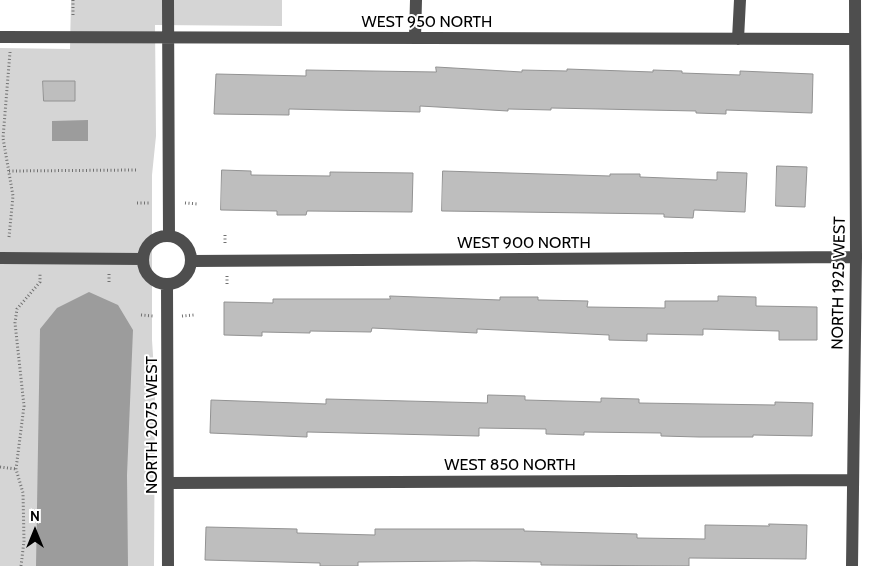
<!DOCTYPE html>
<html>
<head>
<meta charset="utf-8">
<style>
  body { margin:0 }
  #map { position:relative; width:870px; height:566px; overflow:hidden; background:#fff; font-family:Cabin,sans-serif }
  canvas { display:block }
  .north { position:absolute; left:10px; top:506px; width:50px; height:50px; -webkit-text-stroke:4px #fff; paint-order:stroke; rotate:0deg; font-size:14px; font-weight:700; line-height:20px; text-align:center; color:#000 }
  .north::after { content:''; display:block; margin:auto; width:18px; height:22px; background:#000; clip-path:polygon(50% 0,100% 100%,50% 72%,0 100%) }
</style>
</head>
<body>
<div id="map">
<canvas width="870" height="566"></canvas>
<div class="north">N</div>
</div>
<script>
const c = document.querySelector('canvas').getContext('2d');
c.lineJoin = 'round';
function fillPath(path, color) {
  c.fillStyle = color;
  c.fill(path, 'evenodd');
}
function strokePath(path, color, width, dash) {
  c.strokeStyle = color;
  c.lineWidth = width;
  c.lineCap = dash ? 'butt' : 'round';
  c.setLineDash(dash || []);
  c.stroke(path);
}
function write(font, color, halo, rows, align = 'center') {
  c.font = font + ' Cabin,sans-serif';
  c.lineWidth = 4;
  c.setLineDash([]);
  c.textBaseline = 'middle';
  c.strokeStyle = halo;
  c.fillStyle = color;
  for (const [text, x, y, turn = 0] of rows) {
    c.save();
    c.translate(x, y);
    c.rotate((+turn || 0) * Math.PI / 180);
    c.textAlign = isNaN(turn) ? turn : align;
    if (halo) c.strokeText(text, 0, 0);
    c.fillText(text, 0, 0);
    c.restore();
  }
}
const green = new Path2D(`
  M71,0H282V26L155,25L156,136L152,175V340L155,386L154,566H0V48L70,49Z`);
const water = new Path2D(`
  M88,120V141H52V121Z
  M89,292L118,305L133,330L127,475L128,566H36L40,329L57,308Z`);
const building = new Path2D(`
  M436,67L522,72V70L567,71V69L653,72V70L682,71V73L740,75V71L813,74L812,113L726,110V114L696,113V111L551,108V110L508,109V111L420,106V112L289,109V115L214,114L216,74L306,76V70L436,72Z
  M43,81H75V101H44Z
  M777,166L807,167L805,207L776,206Z
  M222,170L251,171V175L330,176V172L413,173L412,212L307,211L306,215H277V211L221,210Z
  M443,171L610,176V174H640V177L717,180V172L747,173L745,212L694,210L693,218L664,217V214L442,211Z
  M390,296L500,300V297H538V300L588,301L587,307L665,308V301H718V296L756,297V306L817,307V340H779V331L703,329V335L647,334V341L609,340V335L477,329V333L372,328L371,332L310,331V333L262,332V336L224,335V302L273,303V299H390Z
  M488,395L525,396V400L601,402V398L639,399V403L775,405V402L813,403L812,436L753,435V437H699L661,436V433L584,432V435L546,434V429L479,428V436L307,432V437L210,433L211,400L326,404V399L487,403Z
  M769,524L807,525L806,559L689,558V566L541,565V562L474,561L358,562V566H320V563L205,560L206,527L297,529V533L375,535V529H524V531L637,534V538L705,539V525L769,526Z`);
const path = new Path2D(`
  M73,0V16
  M9,171L136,170
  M137,203H150
  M185,203L198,204
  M225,235V244
  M9,237L13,196L3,138L10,52
  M109,274V283
  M227,276V286
  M141,315L153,316
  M182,316L194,315
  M0,467L16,469
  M21,566L24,541L23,493L16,469L24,406L15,323L17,309L40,282V273`);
const minor = new Path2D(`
  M168,0L169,236
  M0,37L855,39
  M415,38L416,0
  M738,39L740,0
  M143 260a24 24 0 1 1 48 0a24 24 0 1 1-48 0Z
  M0,258L143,259
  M192,261L856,257
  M167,284L168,566
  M169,483L852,480
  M852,566L856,257L855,0`);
const streetNames = [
  ["WEST 950 NORTH",427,22],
  ["WEST 900 NORTH",524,243],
  ["NORTH 1925 WEST",839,283,-89],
  ["NORTH 2075 WEST",152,425,-90],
  ["WEST 850 NORTH",510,465]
];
fillPath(green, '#d5d5d5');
fillPath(water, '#9c9c9c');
fillPath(building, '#bebebe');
strokePath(building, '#929292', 1);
strokePath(path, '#707070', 3, [1, 2.5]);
strokePath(minor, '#4e4e4e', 12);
write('16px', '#000', '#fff', streetNames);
</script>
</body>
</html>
